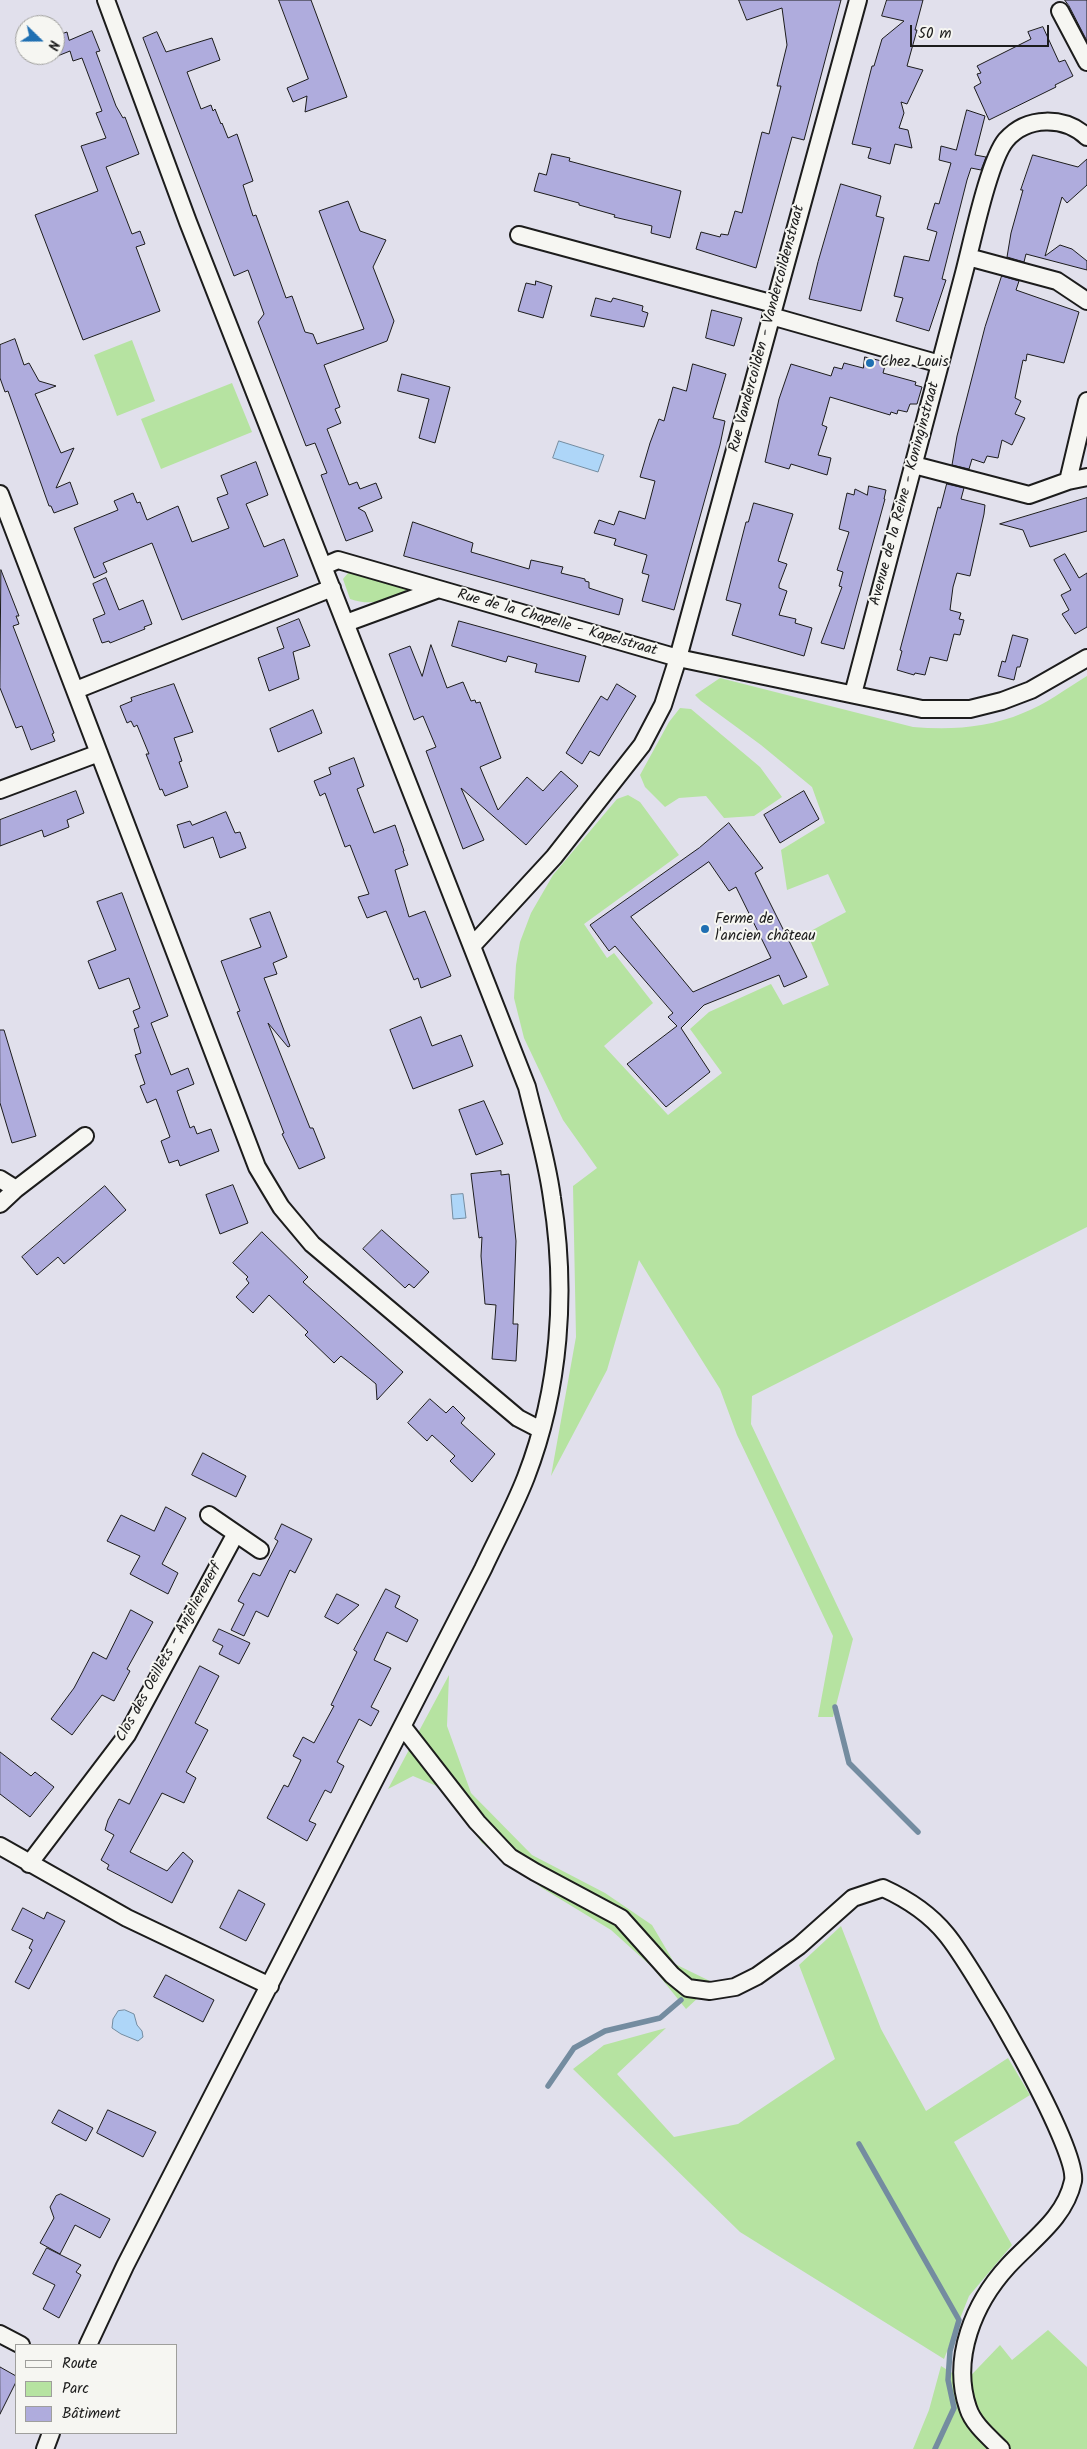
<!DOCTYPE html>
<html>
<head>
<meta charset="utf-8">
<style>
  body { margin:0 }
  #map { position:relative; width:1087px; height:2449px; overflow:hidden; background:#e1e0ec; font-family:Kalam,sans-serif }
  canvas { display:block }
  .legend { position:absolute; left:15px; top:2344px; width:162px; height:90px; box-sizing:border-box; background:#f6f6f2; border:1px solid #9f9f9c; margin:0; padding:6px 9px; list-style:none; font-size:15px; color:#1c1c1c }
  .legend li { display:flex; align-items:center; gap:10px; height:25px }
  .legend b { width:25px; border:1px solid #9f9f9c }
  .north { position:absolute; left:15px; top:15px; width:50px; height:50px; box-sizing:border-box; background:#f6f6f2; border:1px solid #9f9f9c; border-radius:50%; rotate:112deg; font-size:14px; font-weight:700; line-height:20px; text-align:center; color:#1c1c1c }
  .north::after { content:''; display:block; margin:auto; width:18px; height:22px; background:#1f6fb2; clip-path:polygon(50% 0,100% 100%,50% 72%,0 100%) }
  .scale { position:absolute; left:910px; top:25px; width:139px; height:22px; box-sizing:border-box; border:2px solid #1c1c1c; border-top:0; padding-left:6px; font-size:15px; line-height:18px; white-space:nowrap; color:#1c1c1c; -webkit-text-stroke:4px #f6f6f2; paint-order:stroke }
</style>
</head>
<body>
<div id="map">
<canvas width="1087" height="2449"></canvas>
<ul class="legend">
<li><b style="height:6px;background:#f6f6f2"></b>Route</li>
<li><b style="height:14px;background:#b6e3a1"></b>Parc</li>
<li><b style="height:14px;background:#afacdd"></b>Bâtiment</li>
</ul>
<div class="north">N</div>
<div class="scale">50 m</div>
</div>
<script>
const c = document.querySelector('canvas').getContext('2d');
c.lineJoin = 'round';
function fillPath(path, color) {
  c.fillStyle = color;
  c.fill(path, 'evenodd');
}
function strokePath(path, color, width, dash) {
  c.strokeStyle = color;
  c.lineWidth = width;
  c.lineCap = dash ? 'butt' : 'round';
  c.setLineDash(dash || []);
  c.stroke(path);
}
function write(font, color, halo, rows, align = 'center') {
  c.font = font + ' Kalam,sans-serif';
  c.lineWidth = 4;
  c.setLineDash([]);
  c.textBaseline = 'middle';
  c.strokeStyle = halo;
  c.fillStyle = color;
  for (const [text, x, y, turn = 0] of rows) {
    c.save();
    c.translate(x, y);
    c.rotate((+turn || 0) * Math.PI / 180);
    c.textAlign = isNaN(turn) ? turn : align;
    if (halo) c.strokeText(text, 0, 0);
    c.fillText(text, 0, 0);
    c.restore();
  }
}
const green = new Path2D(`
  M132,340L155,401L117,416L94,355Z
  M232,383L252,432L161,469L141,419Z
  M356,571L407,588L404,594C385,601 370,606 350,599L343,579L348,573Z
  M1087,676V1227L752,1396L751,1424L853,1639L833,1717H818L833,1636L737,1435L720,1389L639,1260L607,1370L551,1476L576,1337L573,1186L597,1168L563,1120L524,1038L514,998L516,965L520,942L531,913L553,875L617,799L628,795L640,802L679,855L584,924L607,958L614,953L653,1003L604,1046L668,1115L722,1073L690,1029L709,1012L771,984L783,1005L829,985L807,933L846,912L828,874L787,890L781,850L825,823L812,787L761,745L701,701L695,695L720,678L913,727C951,730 988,728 1023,713C1045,705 1067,688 1087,676Z
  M680,708L691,709L760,767L782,797L754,816L724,818L706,796L679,798L665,807L645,787L640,775L669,722Z
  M449,1675L447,1726L471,1793L532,1855L605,1893L652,1925L675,1964L714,1983L686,2009L652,1967L611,1930L542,1888L482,1843L439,1787L413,1776L388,1789Z
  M841,1926L881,2029L926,2111L1008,2058L1030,2095L954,2142L1012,2245L969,2296L944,2359L740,2232L573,2069L604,2045L666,2028L617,2074L674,2137L738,2124L835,2059L799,1965Z
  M1048,2330L1087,2367V2449H913L929,2410L941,2366L954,2374L956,2391L1000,2345L1012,2360Z`);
const water = new Path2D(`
  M559,441L604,455L598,472L553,458Z
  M463,1194L466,1218L453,1219L451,1195Z
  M125,2010L134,2014L137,2025L142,2031L143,2037L138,2041L121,2034L112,2028L113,2019L118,2011Z`);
const stream = new Path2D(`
  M835,1707L849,1763L918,1832
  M548,2086L574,2048L605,2031L660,2018L681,2000
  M859,2144L959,2320L950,2351L948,2380L954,2408L935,2449`);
const building = new Path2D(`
  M279,0H311L347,97L305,112L307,96L293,102L287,88L308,79Z
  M739,0H841L804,140L792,137L756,268L696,249L701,232L720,237L721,234L728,235L735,211L742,213L762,132L769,134L781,86H777L787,45L782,8L747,20Z
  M887,0H923L915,30H917L907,66L923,70L907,104L901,102L904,113L899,128L908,130L912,148L895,144L890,164L868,158L871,148L852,144L872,66H874L882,39L904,21L882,16Z
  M1065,0H1087V41L1069,6Z
  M1043,27L1059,62L1065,60L1073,76L1055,85L1056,87L989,120L974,87L981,83L977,74L981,73L977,66L1031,39L1028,32Z
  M92,31L100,51L96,52L116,106L123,118L125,117L139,154L106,167L132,234L140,231L145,244L136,247L160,311L83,340L35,215L98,191L81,146L106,138L96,113L102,111L82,58L73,61L70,51L55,57V36L67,32L69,40Z
  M157,32L166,52L212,38L220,60L187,72L201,109L211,105L213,111L215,109L221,124L222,123L228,138L237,134L253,181L243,185L253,216L256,215L286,298L292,296L305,332L313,334L317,344L364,329L319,211L348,201L360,231L386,240L373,267L394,321L387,341L324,365L340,407L335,409L341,423L327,429L349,485L357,482L360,489L376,483L382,498L358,508L365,512L373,531L346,541L321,475L327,473L315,443L306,446L258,322L264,314L248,270L234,276L143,38Z
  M967,110L985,116L975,155L986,157L981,170L971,168L967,180L942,279L946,280L929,331L896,321L903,298L894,296L904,256L929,261L937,232L927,229L935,203L939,204L951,163L939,160L941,146L956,150Z
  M552,154L570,158L569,161L681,191L670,238L651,233L652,226L614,217L615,215L579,205V203L534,191L539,173L546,175Z
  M1033,155L1078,167L1087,159V185L1067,203L1062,197L1045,256L1060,245L1072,249L1087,261V270L1026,254L1024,262L1007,257L1011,233L1023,190H1021Z
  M841,184L881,196L876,216L884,218L861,311L809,299L818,262Z
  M1002,276L1019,281L1016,290L1079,312L1064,363L1027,354L1026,361L1023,360L1015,398L1021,401L1015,414L1025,418L1012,445L1002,440L998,458L987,456L984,463L972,459L969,469L952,465L957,436L985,327Z
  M536,281L552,286L543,318L518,311L526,283L535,285Z
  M596,298L611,302L613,298L643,306L642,311L648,313L644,327L591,316Z
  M712,310L742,318L734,346L706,338Z
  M15,339L24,365L29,363L39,381L56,386L35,394L61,453L74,448L56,488L70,482L78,504L54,513L51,506H49L8,391L5,392L0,378V345Z
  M865,357L886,362L883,373L916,382L915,385L922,387L917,404H910L907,412L898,410L897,414L891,412L890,415L830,397L822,425L827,427L818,455L831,458L827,475L791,464L789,469L765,462L779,399L791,364L831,376L834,367L842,369L844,363L863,368Z
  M693,364L726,374L713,418L725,421L720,445L674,610L642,601L649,575L642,573L647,555L614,545L616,539L594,533L599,520L614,525L619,511L645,519L655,481L640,477L650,443L659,419L664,421L673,387L686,391Z
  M402,374L450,387L435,443L419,438L429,399L398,391Z
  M256,462L268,495L246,504L264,547L284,539L298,576L182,620L152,543L103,563L107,572L94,578L74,528L118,510L114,501L133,493L137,503L140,502L147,520L178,506L192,542L229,528L217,498L228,494L221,476Z
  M947,484L964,488L961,499L985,505L984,514L970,576L957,573L953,587L950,610L961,613L959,619L964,620L960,635L954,634L947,661L930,657L925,675L915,673L914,675L897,670L902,651L900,650L938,507L940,508Z
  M869,486L886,490L884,499H885L844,649L821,643L842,587L839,586L843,572L837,570L849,532L839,529L847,493L854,495L855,489L867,495Z
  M1087,498V531L1030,547L1023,530L1000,524Z
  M754,503L793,514L778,561L787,564L779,585V588L787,591L779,615L796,619L795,623L812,628L804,656L732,635L741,604L726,600L746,522H748Z
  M413,522L473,543L471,552L529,569L531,560L563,567L561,573L585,579V581L589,582V588L623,599L619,615L404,556Z
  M1065,554L1079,578L1087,573V627L1075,634L1062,614L1069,610L1061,595L1071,590L1054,560Z
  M1,570L19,616H16L19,624L13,626L54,733L52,734L55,741L31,750L22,726L16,728L0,688Z
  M106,578L119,610L143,600L152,624L144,627L145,629L110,643L109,641L102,643L93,619L105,614L93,584Z
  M299,619L310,646L293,652L299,679L269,691L258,658L284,648L277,628Z
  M459,621L586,656L579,682L535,672L537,664L508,656L506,662L452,646Z
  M1013,635L1028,639L1020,667H1017L1014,680L998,676L1002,661L1005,662Z
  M431,645L447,688L463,682L471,701L475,700L476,703L480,702L501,758L480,767L498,810L527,777L543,791L561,771L578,786L526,845L461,788L484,840L463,849L426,751L436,747L423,716L414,720L389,654L410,646L422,676Z
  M174,684L193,732L174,738L182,761L179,762L188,787L165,796L162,789L160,790L146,754H149L137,725L134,727L131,721L127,723L120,706L132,701L131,698Z
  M617,684L636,696L599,756L590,751L582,764L566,753L601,696L607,700Z
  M313,710L322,733L278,752L270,729Z
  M354,758L364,786L357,789L374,833L395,825L404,851H403L408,865L395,870L409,917L425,911L451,976L421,988L418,978L414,980L386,911L367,918L358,897L369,894L350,845L345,847L325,793L320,796L314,781L331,774L329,768Z
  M76,791L84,813L67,820L69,827L44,837L42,830L0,846V820Z
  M804,791L819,819L780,843L764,815Z
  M226,812L235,833L240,832L246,848L220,858L213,837L184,848L177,825L190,821L192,825Z
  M729,823L763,868L755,873L807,977L784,987L779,975L704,1005L681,1028L710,1072L666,1107L627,1064L677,1026L668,1017L673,1013L615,946L609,951L590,925L699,848ZM709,862L729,891L736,887L771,958L693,992L631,917Z
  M122,893L168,1016L151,1023L171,1075L188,1068L194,1084L177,1091L190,1128L194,1126L197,1134L211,1129L219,1151L180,1166L178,1160L169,1163L161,1141L170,1137L156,1099L147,1103L140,1086L145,1084L135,1055L141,1053L134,1029L139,1027L133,1011L140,1008L129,978L99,989L88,961L116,950L97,902Z
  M270,912L287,957L273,963L277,974L264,978L290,1046L288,1047L268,1023L310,1128H313L325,1158L299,1169L282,1134L284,1133L237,1012L240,1011L221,961L261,947L250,919Z
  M421,1017L432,1046L461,1035L473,1066L413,1089L390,1030Z
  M0,1030H4L36,1136L12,1143L0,1103Z
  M484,1101L503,1144L476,1155L459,1110Z
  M501,1171V1175L509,1174L516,1241L513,1324H518L516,1361L492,1359L496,1305L485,1304L481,1256L482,1237L479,1238L471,1174Z
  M233,1185L248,1223L220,1234L206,1195Z
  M105,1186L126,1210L64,1264L58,1257L37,1275L22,1257Z
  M382,1230L429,1272L414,1288L409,1284L405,1288L363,1249Z
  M262,1232L308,1277L303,1282L403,1372L377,1400L376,1384L370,1379L341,1356L334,1363L305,1335L308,1332L269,1295L253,1313L236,1297L249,1283L246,1279L248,1277L233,1263Z
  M430,1399L446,1413L453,1406L465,1418L461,1423L495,1454L472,1482L450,1461L455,1456L432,1435L427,1441L408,1423Z
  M203,1453L246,1476L236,1497L192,1475Z
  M166,1507L186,1518L162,1564L178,1573L168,1594L130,1574L140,1556L107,1541L121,1515L154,1531Z
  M282,1524L312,1539L295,1573L290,1570L268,1617L256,1611L244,1636L231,1630L244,1604L238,1601L253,1573L260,1576L278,1541L275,1539Z
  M386,1589L400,1596L395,1607L418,1620L407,1642L387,1632L374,1660L391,1668L371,1707L379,1711L371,1726L359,1719L337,1762L344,1766L331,1793L325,1790L309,1821L316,1824L307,1841L267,1818L284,1785L288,1787L301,1760L293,1756L303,1737L314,1743L334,1706L331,1705L357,1652L354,1650Z
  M337,1594L359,1605L338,1624L325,1617Z
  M131,1610L153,1622L127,1669L130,1671L114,1701L102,1695L72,1735L51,1719L74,1688L93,1652L106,1659Z
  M219,1629L250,1643L239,1664L219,1654L223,1646L213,1641Z
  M200,1666L219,1676L195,1723L208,1730L186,1772L196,1778L184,1803L162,1793L130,1852L167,1871L183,1852L193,1861L172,1903L107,1869L109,1865L101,1860L114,1835L105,1830L108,1820L119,1799L129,1804Z
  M0,1752L31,1776L35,1772L54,1787L30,1817L0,1794Z
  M239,1890L265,1904L246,1941L220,1928Z
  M23,1908L44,1919L47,1912L65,1921L29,1989L15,1982L32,1950L29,1948L33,1940L12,1930Z
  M166,1975L214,2000L203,2022L154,1997Z
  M59,2110L93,2128L86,2141L52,2123Z
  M108,2110L156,2132L143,2157L97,2133Z
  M61,2194L110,2219L100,2238L75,2225L60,2254L40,2243L54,2218L50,2207L56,2196Z
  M47,2248L81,2265L76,2272L81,2275L59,2318L43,2309L55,2285L33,2274Z
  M0,2367L16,2376V2382L0,2414Z`);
const street = new Path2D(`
  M1060,11L1087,62
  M519,235L774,304
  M968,257L1057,281L1087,301
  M771,316L940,364
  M914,465L1029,495L1068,481L1087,401
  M1068,481L1087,477
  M0,494L257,1167L281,1207L312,1244L518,1418L541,1430
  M324,566L338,560L678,658L922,709H970L1002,701L1031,690L1087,658
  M346,623L436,590
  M76,690L332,588
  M853,694C890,554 927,413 964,273C972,243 989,160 1006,140C1027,116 1064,116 1087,137
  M0,790L99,753
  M472,946L554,857L642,745L663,705L678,658L858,0
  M0,1179L16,1189
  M0,1204L16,1189L85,1136
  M209,1515L260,1550
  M403,1727L477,1822L510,1857L535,1872L621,1918L672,1975L688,1988L710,1991L735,1987L757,1976L799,1946L853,1898L883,1888C907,1899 929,1913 946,1934C972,1965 1079,2148 1073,2181C1065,2218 1033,2239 1008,2266C974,2303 951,2358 968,2408C973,2424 989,2437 1001,2449
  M0,1846L127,1918L270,1986
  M29,1864L127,1735L235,1535
  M0,2334L21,2345
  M88,2345L125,2266L483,1569C497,1539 514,1508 526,1477C560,1389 567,1291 552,1198C547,1160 536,1124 527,1087L188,222L106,0
  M45,2449L51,2433`);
const markers = [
  [870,363,5,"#1f6fb2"],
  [705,929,5,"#1f6fb2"]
];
const streetNames = [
  ["Rue Vandercoilden - Vandercoildenstraat",768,329,-75],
  ["Avenue de la Reine - Koninginstraat",906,494,-75],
  ["Rue de la Chapelle - Kapelstraat",557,624,16],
  ["Clos des Oeillets - Anjelierenerf",170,1653,-61]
];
const poiNames = [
  ["Chez Louis",880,363],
  ["Ferme de",715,920],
  ["l'ancien château",715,937]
];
fillPath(green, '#b6e3a1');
fillPath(water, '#aed6f8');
strokePath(water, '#748ca0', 1);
strokePath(stream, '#748ca0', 5.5);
fillPath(building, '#afacdd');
strokePath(building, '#1c1c1c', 1);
strokePath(street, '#1c1c1c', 20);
strokePath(street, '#f6f6f2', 16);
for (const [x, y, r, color] of markers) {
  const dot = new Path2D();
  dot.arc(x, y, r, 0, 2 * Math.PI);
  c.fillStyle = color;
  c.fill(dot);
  strokePath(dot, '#f6f6f2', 2);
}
write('15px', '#1c1c1c', '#f6f6f2', streetNames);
write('15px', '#1c1c1c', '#f6f6f2', poiNames, 'left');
</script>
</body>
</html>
